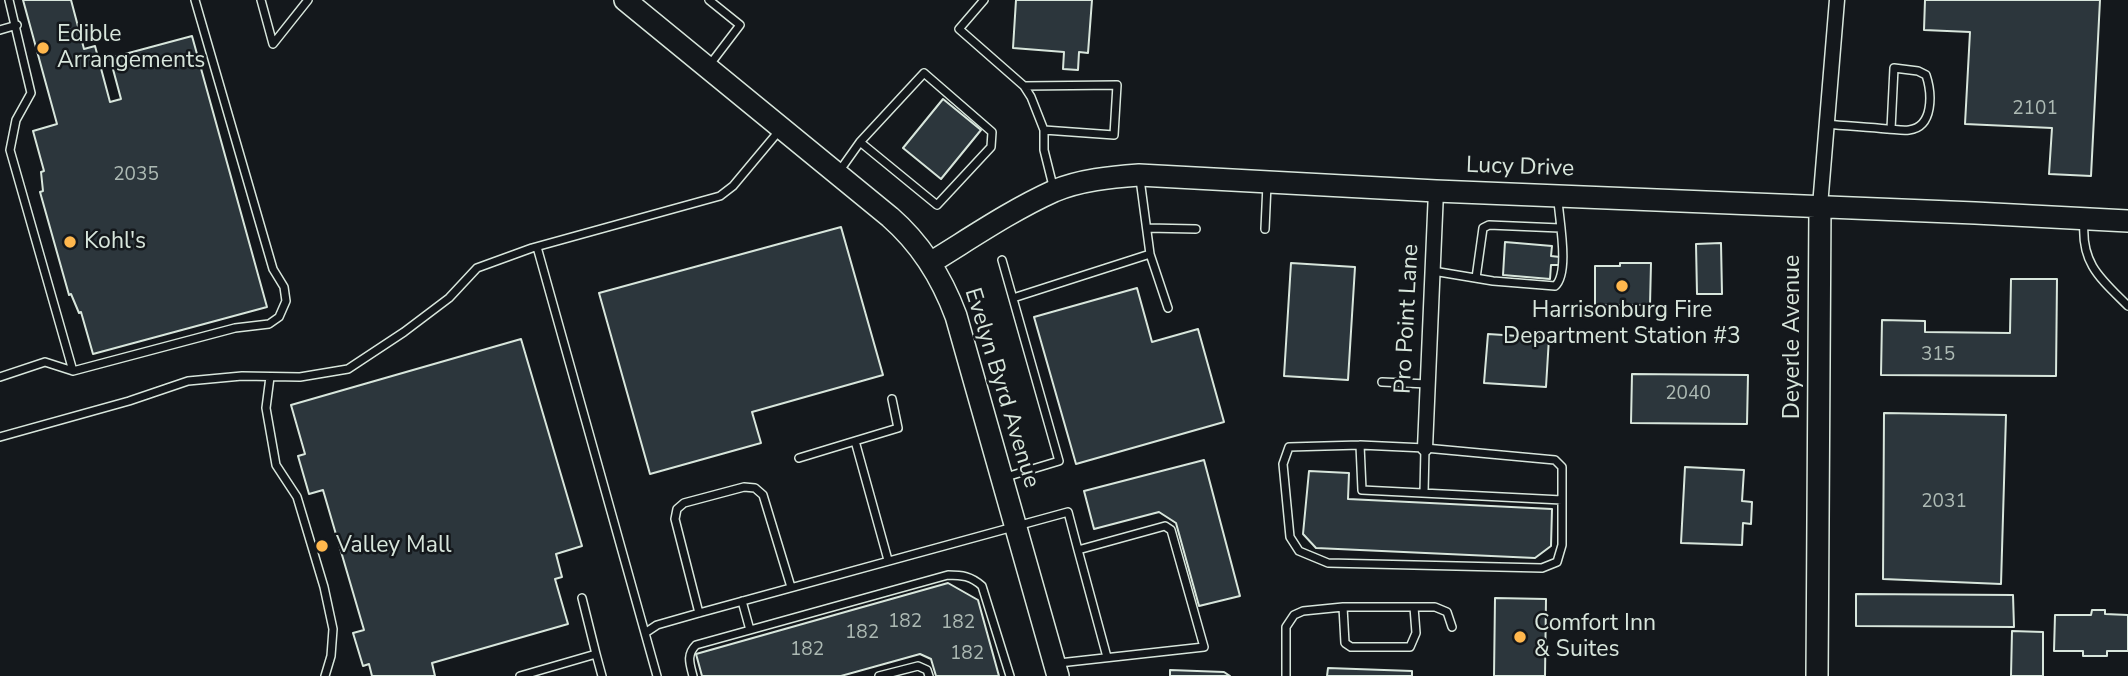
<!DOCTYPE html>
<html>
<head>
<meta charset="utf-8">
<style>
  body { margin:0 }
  canvas { display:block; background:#14181c }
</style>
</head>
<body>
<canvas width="2128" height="676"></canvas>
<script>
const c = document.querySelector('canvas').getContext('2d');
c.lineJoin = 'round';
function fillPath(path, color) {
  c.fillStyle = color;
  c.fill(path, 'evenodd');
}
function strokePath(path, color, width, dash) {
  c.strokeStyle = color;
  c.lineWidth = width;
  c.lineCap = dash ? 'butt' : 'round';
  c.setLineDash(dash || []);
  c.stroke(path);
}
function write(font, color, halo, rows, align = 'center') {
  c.font = font + ' "Nunito Sans",sans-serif';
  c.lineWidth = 5;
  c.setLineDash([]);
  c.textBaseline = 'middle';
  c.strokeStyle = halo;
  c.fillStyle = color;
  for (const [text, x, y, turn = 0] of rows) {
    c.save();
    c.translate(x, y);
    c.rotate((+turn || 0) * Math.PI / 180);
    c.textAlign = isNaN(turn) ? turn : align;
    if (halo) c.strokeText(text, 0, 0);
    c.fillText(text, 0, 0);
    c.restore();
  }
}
const building = new Path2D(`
  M23,0H71L84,49L95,46L110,102L121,99L110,58L192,36L267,307L93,354L81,312L79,313L71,294L69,295L40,192L43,191L41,172L44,171L33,131L57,124Z
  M1016,0H1092L1088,53L1079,52L1078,70L1063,69L1064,52L1013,48Z
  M1925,0H2100L2091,176L2049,174L2052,128L1965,124L1970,32L1924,30Z
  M943,99L981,130L941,179L903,148Z
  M841,227L883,375L752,412L761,443L650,474L599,293Z
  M1505,242L1552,246L1551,256L1560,257L1559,265H1551L1550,279L1503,275Z
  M1721,243L1722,294H1697L1696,244Z
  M1291,263L1355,267L1348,380L1284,376Z
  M1620,263H1651L1650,305H1595V266H1620Z
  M2011,279H2057L2056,376L1881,375L1882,320L1925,321V332L2010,333Z
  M1137,288L1152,342L1198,329L1224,422L1076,464L1034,317Z
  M1488,334L1549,338L1546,387L1484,383Z
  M521,339L582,546L556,554L562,577L555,579L568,624L432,663L435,676H372L369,664L363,666L353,633L364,630L323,490L309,494L298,456L305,454L291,405Z
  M1632,374L1748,375L1747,424L1631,423Z
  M1884,413L2006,415L2001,584L1883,579Z
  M1204,460L1240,596L1199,606L1176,523L1159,512L1094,529L1084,491Z
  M1685,467L1744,470L1742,501L1752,502L1751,524L1743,523L1742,545L1681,543Z
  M1309,471L1349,473L1348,499L1552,509L1551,546L1535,558L1316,548L1303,534Z
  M948,583L978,600L999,676H936L931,659L920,654L841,676H702L696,654Z
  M1856,594L2013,595L2014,627L1856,626Z
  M1495,598L1546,599L1545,676H1494Z
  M2092,610H2105V614L2128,615V651H2107V656H2083V651H2054L2055,615H2091Z
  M2012,631L2043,632V676H2011Z
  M1328,668L1412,671V676H1327Z
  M1170,670L1224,672L1230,676H1170Z`);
const lane = new Path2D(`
  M9,0L31,93L16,120L10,150L73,371
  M261,0L273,44L308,0
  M984,0L959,29L1024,86
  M0,30L17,25
  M708,67L740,25L709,0
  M1826,124C1846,126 1866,127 1887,129C1893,129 1902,131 1909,130C1934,127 1932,93 1926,75L1918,71L1894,68L1891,129
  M1044,130L1031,97L1024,86L1117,85L1114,135L1044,130V150L1054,190
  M838,173L860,142L924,73L992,132L991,147L937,205L860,142
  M1140,179L1150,254
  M2084,223C2081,264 2101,279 2128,306
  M1147,228L1196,229
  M1265,229L1267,184
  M537,247L657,676
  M1002,260L1059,461L1006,477
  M1433,271L1493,281L1555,286C1570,273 1559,219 1558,200
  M1476,278L1483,228L1489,225L1560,228
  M1013,298L1150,254L1168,308
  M0,377L45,362L73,371L235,328L269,324L279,317L286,301L284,287L273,269L195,0
  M270,377L266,408L276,465L297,497L324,587L333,629L331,656L325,676
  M1382,382L1428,384
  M0,437L129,401L188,381L242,376L300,377L348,369L404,332L449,298L477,268L532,248L720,196L733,186L779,131
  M855,441L898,428L892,399
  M1360,445L1425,448L1555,460L1562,467V545L1557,562L1542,568L1328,563L1299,551L1290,537L1283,464L1289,447Z
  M1360,445L1362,490L1562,500
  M799,458L855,441L888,560
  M1424,493L1425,448
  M582,598L596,654
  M742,601L750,630
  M1343,607L1345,643L1351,647H1410L1416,633L1414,607
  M699,613L675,519L677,509L684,503L744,487L755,488L763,495L791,587
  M645,633L657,625L699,613L1068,512L1078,550
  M1059,663L1204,647L1171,530L1165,526L1078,550L1107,657
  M520,676L596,654L602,676
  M693,676C690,664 686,655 696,645L948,575C962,575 971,576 982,586L1010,676
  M879,676L918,666L927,670L929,676
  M1286,676V627L1294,615L1303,611L1343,607H1435L1447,612L1452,627`);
const street = new Path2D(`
  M1820,206L1837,0
  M1425,448L1436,191`);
const secondary = new Path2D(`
  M625,0L890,217C921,244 942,278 956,316L1058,676
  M930,263C971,238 1010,211 1054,191C1080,180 1111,177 1139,175L1436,191L1975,213L2128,221
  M1817,676L1820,206`);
const markers = [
  [43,48,7,"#ffb74d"],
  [70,242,7,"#ffb74d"],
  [1622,286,7,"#ffb74d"],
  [322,546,7,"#ffb74d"],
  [1520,637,7,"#ffb74d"]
];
const numberNames = [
  ["2101",2035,109],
  ["2035",136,175],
  ["315",1938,355],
  ["2040",1688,394],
  ["2031",1944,502],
  ["182",905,622],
  ["182",958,623],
  ["182",862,633],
  ["182",807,650],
  ["182",967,654]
];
const poiNames = [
  ["Edible",57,35],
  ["Arrangements",57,61],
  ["Kohl's",84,242],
  ["Harrisonburg Fire",1622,311,"center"],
  ["Department Station #3",1622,337,"center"],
  ["Valley Mall",336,546],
  ["Comfort Inn",1534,624],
  ["& Suites",1534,650]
];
const streetNames = [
  ["Lucy Drive",1520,168,2],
  ["Pro Point Lane",1408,319,-87],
  ["Deyerle Avenue",1793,337,-90],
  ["Evelyn Byrd Avenue",1001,388,73]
];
fillPath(building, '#2c363c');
strokePath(building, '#d8e6dc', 2);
strokePath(lane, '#d8e6dc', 10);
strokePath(street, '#d8e6dc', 17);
strokePath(secondary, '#d8e6dc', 24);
strokePath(lane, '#14181c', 7);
strokePath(street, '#14181c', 14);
strokePath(secondary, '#14181c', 21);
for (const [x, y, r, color] of markers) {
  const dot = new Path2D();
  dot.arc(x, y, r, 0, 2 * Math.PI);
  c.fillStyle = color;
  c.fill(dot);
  strokePath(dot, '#14181c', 2.5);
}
write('19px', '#adbab4', null, numberNames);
write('23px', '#d8e6dc', '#14181c', poiNames, 'left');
write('23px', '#d8e6dc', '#14181c', streetNames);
</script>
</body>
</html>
